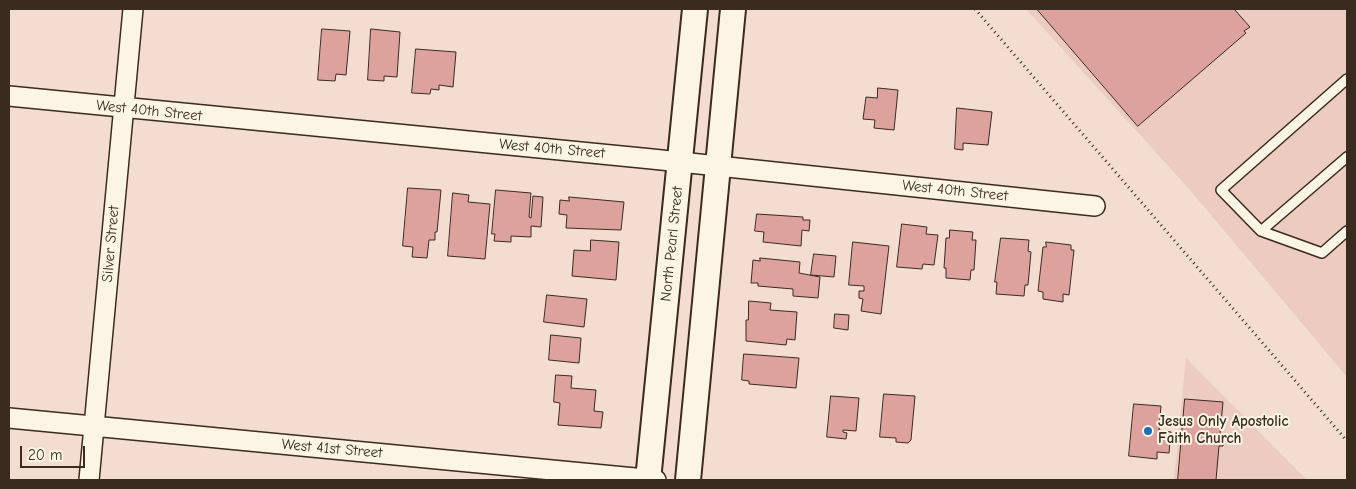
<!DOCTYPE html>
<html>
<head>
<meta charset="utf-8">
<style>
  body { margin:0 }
  #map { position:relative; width:1356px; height:489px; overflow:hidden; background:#f3dcd0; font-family:"Comic Neue",sans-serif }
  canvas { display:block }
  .frame { position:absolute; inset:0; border:10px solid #3b2a1e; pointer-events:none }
  .scale { position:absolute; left:20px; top:446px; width:65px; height:22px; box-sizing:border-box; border:2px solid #3b2a1e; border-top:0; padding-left:6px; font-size:15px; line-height:18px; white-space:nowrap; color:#3b2a1e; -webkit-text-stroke:4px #fcf5e5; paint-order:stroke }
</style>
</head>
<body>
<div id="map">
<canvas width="1356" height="489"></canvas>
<div class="frame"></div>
<div class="scale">20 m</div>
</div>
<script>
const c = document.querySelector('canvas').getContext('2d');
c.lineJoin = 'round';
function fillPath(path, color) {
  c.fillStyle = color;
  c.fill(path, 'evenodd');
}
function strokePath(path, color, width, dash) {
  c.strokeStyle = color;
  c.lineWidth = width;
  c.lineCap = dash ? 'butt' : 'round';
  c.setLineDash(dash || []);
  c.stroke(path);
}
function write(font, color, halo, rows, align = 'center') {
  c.font = font + ' "Comic Neue",sans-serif';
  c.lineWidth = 4;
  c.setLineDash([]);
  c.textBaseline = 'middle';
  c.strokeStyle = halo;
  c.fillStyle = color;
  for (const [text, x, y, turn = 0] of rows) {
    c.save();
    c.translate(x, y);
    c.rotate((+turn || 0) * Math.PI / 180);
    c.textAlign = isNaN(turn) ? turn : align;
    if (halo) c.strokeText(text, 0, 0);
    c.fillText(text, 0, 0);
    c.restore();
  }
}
const built = new Path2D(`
  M1026,9H1347V377L1190,190Z
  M1186,358L1307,480H1174Z`);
const building = new Path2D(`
  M1037,9H1234L1250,27L1244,31L1246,33L1138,126Z
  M322,29L350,31L346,75L336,74L335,81L318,80Z
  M371,29L400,32L397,77L384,76V81L368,80Z
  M416,49L456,52L453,87L439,85V90L431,89L430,94L412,93Z
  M878,88L898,90L894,130L874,128L875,120L863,119L866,97L877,98Z
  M957,108L992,112L988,145L963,143V150L955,149Z
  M408,188L441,190L437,232H435V240H429L427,258L412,257L413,247L403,246Z
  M496,190L531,193L529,217L531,218L533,196L543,197L541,227L531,226V237L511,236V242L494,241L495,234H492Z
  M453,193L469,195L468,202L490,204L485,259L448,256Z
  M569,197L624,202L621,230L566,228L567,215L559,214L560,200L569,201Z
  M757,214L803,217V220H810L809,231L802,230L801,246L763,242L764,232L755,231Z
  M902,224L927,227L926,234L938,235L934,265L923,264L922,269L897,267Z
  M950,230L973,232L972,240H976L974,270H971L970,280L946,278V268H944L946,238H949Z
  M1001,238L1029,240L1028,251L1031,252L1028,285H1025L1024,296L996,294L997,282H995Z
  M591,240L619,242L616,280L572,276L574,250L590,251Z
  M853,242L889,246L881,314L861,311L863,299L859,298V291H864V286L849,285Z
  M1046,242L1071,245V250H1074L1069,295L1063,294V302L1043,299V292L1038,291L1043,247H1046Z
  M814,254L836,256L834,277L811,275Z
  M760,258L800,262L799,273L820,277L818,298L793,296V289L758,286V283H751L753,260L760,261Z
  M547,295L587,299L584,327L544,322Z
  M749,301L771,303L770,310L797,312L795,340L787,339L786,345L746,341V320H748Z
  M835,314L849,315L848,330L834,328Z
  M551,335L581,338L579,363L549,360Z
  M744,354L799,358L796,388L749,384V381L742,380Z
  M556,375L572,376L571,388L596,390L594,411L603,412L601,428L558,425L560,403L554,402Z
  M884,394L915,396L911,440L908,443L896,442V438L880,437Z
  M831,396L859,398L856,431L843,430V432L847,433L846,439L827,437Z
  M1185,399L1223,402L1220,434H1224L1223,446H1219L1216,480H1178Z
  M1134,404L1161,406L1159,430L1171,432L1169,453L1157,452V459L1129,456Z`);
const path = new Path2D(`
  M975,9L1347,441`);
const service = new Path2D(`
  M1347,79L1221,190L1261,231L1322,253L1347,231
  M1261,231L1347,157`);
const minor = new Path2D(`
  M9,96L652,159L1095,206
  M9,418L656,480
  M89,480L133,9`);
const tertiary = new Path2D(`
  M648,480L695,9
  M688,480L733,9`);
const markers = [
  [1148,431,5,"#1f6fb2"]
];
const streetNames = [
  ["West 40th Street",149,111,6],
  ["West 40th Street",552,149,5],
  ["West 40th Street",955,191,6],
  ["Silver Street",111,244,-85],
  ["North Pearl Street",672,244,-84],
  ["West 41st Street",332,449,5]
];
const poiNames = [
  ["Jesus Only Apostolic",1158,422],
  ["Faith Church",1158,439]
];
fillPath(built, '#eccbc1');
fillPath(building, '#dda29e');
strokePath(building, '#3b2a1e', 1);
strokePath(service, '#3b2a1e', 12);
strokePath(minor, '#3b2a1e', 22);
strokePath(tertiary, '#3b2a1e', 28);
strokePath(path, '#3b2a1e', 3, [1, 4]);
strokePath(service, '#fcf5e5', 9);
strokePath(minor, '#fcf5e5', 19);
strokePath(tertiary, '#fcf5e5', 24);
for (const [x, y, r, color] of markers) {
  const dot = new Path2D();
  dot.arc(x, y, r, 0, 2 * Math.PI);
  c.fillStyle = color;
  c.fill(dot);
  strokePath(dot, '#fcf5e5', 2);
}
write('15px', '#3b2a1e', '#fcf5e5', streetNames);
write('bold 15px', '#3b2a1e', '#fcf5e5', poiNames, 'left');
</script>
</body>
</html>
